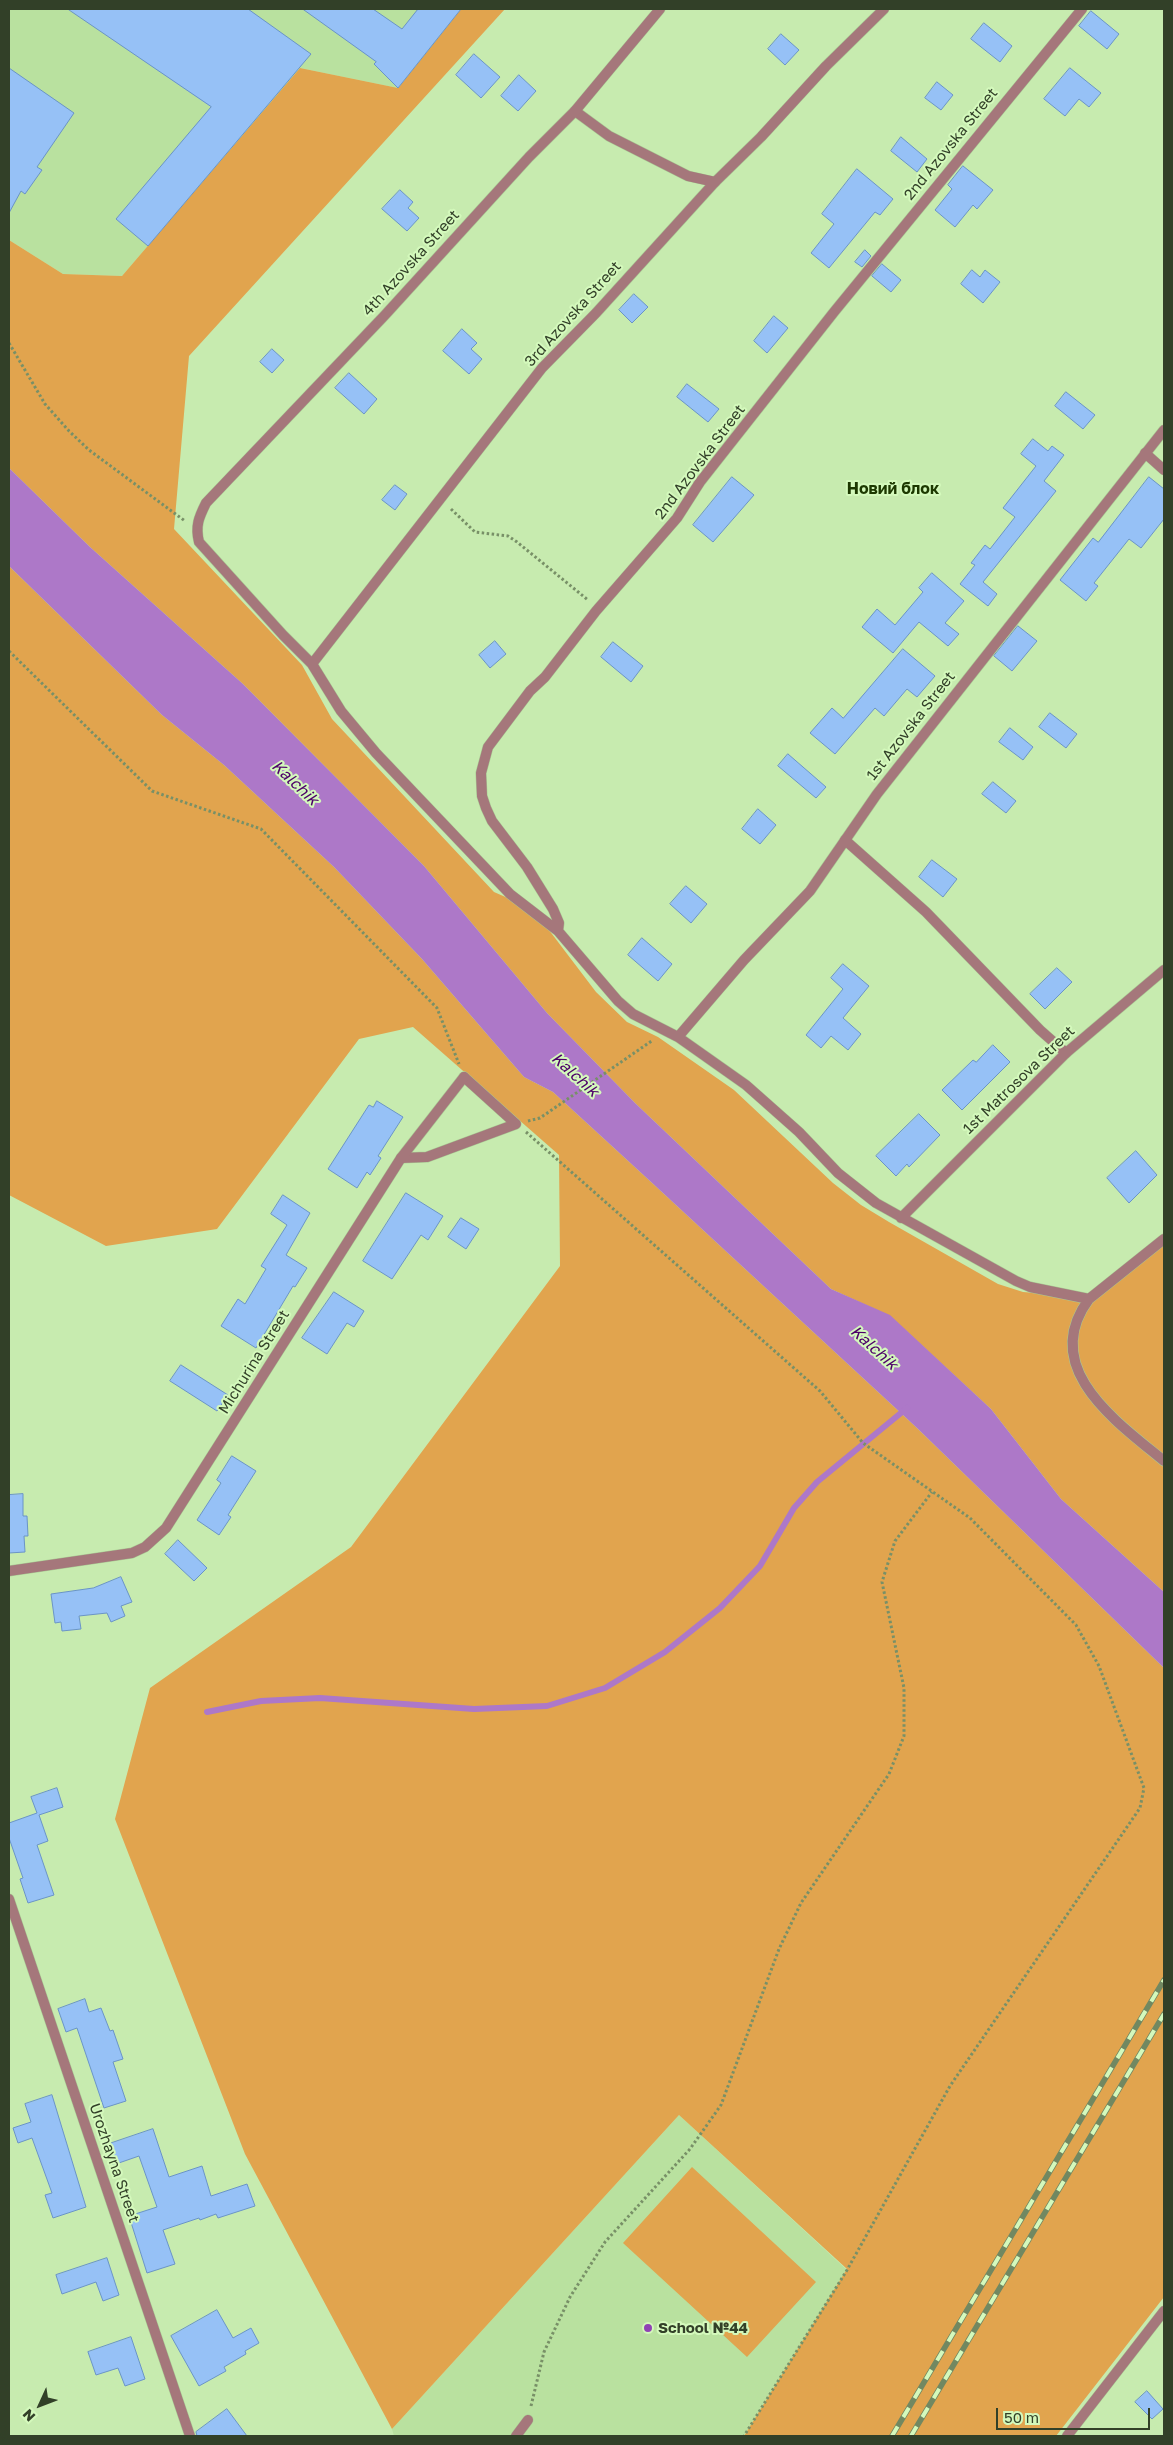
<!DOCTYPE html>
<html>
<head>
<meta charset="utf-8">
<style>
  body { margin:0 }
  #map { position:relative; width:1173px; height:2445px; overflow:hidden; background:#c7ebaf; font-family:"Golos Text",sans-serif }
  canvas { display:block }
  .frame { position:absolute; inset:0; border:10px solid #324028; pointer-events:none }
  .north { position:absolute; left:15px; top:2380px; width:50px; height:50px; -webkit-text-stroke:4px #d4f9bc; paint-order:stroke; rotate:227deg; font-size:14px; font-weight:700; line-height:20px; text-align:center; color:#324028 }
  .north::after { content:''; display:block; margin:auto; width:18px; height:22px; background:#324028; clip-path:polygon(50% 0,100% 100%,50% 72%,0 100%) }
  .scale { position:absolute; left:996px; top:2408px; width:154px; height:22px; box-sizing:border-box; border:2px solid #324028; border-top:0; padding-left:6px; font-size:15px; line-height:18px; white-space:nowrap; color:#324028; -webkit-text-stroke:4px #d4f9bc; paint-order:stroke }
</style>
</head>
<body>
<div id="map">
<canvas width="1173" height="2445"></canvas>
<div class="frame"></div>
<div class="north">N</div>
<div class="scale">50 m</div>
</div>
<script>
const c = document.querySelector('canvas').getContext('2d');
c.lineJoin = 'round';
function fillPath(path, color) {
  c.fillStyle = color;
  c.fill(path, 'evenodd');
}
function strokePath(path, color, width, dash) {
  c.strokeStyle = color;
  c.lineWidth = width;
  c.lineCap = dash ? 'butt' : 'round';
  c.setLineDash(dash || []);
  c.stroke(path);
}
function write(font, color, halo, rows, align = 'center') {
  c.font = font + ' "Golos Text",sans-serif';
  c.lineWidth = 4;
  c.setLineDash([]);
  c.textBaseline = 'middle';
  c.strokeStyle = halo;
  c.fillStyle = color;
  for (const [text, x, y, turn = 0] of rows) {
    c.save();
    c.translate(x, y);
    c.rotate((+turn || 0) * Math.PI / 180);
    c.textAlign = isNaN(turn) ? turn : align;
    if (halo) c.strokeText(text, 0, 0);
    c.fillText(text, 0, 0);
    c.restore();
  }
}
const built = new Path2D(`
  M9,9H461L398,88L300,68L122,276L63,274L9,240Z
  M679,2115L847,2270L744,2436H394L392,2429Z`);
const green = new Path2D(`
  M461,9H505L189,356L174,529L302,665L332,719L494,892L533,909L596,992L627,1022L658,1037L734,1090L833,1183L861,1205L889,1222L998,1284L1023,1292L1088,1297L1164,1233V1592L1061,1499L991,1409L890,1316L831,1289L635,1103L547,1013L424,866L243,684L90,547L9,468V240L63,274L122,276L300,68L398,88Z
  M9,566L162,715L224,765L334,867L422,959L524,1077L553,1092L650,1181L917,1428L1164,1668V2297L1056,2436H744L847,2269L679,2115L392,2429L245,2154L115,1819L150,1688L351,1547L560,1266L559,1155L413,1027L359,1039L217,1229L106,1246L9,1195Z
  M692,2167L816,2282L747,2357L623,2243Z`);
const water = new Path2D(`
  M9,468L90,547L243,684L424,866L547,1013L635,1103L831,1289L890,1315L991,1409L1061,1499L1164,1592V1668L917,1428L650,1181L553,1092L524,1077L422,959L334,867L224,765L162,715L9,566Z`);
const stream = new Path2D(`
  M207,1712L261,1701L320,1698L474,1709L547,1706L605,1688L665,1652L720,1608L760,1566L794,1508L817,1482L907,1408`);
const building = new Path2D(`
  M68,9H248L311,54L148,246L116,219L211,107Z
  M303,9H373L402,29L418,9H461L398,88L374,64L376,62Z
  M1091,11L1119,34L1107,49L1079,26Z
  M984,23L1012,46L1000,62L971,39Z
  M781,34L799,50L785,65L768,49Z
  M474,54L500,77L481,98L456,75Z
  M9,68L74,113L37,167L42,170L25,194L21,191L9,213Z
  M1070,68L1101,93L1089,107L1079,99L1065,116L1044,99Z
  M519,75L536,91L518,111L501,96Z
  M937,82L953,95L941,110L925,98Z
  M901,137L927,159L917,172L891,151Z
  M963,166L993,190L977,209L973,205L955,227L935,210L952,189L948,185Z
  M857,169L893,199L880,215L875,212L829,268L811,253L834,224L822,214Z
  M400,190L413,202L408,208L419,218L407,231L382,209Z
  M865,250L871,256L862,267L855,262Z
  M882,264L901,280L891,292L872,276Z
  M972,270L980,277L985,270L1000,282L983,303L961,284Z
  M634,294L648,307L632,323L619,310Z
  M774,316L788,328L767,353L754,341Z
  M462,329L477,343L471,349L482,359L469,374L443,351Z
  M272,349L284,360L272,373L260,362Z
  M349,373L377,399L364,414L335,388Z
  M687,384L719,409L708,422L677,397Z
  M1066,392L1095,415L1083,429L1055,406Z
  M1033,439L1048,451L1052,446L1064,455L1044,481L1056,491L983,582L997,594L988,606L960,584L975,565L971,563L985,545L990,549L1015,517L1003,508L1036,466L1021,454Z
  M732,477L754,495L713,542L693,525Z
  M1149,477L1164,489V519L1141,548L1129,539L1094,583L1098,586L1086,601L1060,580L1093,538L1098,542Z
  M395,485L407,494L395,510L382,500Z
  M932,573L964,601L945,623L959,634L948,646L919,622L893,653L862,627L877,609L895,625L923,592L919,588Z
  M1018,626L1037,641L1012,671L994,656Z
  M495,641L506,654L490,668L479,655Z
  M613,642L643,666L631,682L601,657Z
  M903,649L935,676L917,697L907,689L884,716L875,708L835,754L810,733L832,708L843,718Z
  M1050,713L1077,734L1066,748L1039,727Z
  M1010,728L1033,747L1023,760L999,742Z
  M788,754L826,787L816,798L778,766Z
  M993,782L1016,801L1006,813L982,794Z
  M758,809L776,825L760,844L742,829Z
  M932,860L957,879L943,897L919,877Z
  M686,886L707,904L691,923L670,904Z
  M642,938L672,964L658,981L628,955Z
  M843,964L869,986L843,1018L861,1034L848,1050L831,1036L821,1048L806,1035L843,989L831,978Z
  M1057,968L1072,982L1045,1009L1030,994Z
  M993,1045L1010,1062L962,1110L942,1090L973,1060L976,1062Z
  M377,1101L403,1117L378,1156L381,1158L370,1175L367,1172L357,1188L328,1169L369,1105L373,1107Z
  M919,1114L940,1135L909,1167L907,1164L896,1176L876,1156Z
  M1136,1151L1157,1175L1129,1203L1107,1178Z
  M406,1193L443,1216L428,1240L421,1235L392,1279L363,1261Z
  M283,1195L310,1213L286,1255L307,1268L295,1287L293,1286L256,1348L221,1326L238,1299L245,1304L266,1269L261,1266L287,1225L271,1214Z
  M461,1218L479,1229L466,1249L448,1237Z
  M334,1292L364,1311L354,1327L347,1323L327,1354L302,1338Z
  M181,1365L228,1395L217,1411L170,1381Z
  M232,1456L256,1471L228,1515L231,1517L219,1535L197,1520L221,1483L217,1480Z
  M23,1494V1516H27L28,1536H24L25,1552L9,1553V1495Z
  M178,1540L207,1568L194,1581L165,1554Z
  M121,1577L132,1602L121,1606L125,1616L111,1622L107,1613L79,1616L81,1629L62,1631L61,1622L55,1623L51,1594L93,1588Z
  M57,1788L63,1807L39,1815L48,1841L37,1845L54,1895L28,1903L20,1879L23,1878L9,1838V1823L37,1813L31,1797Z
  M85,1999L89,2012L101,2008L110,2031L113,2030L123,2059L113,2062L126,2101L104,2108L77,2028L66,2032L58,2009Z
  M52,2095L86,2207L53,2218L45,2195L52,2193L32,2138L18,2143L13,2128L31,2122L25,2104Z
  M153,2129L169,2177L202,2166L211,2196L247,2184L255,2206L218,2218L216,2214L200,2220L199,2218L163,2230L175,2264L147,2273L129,2216L157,2207L139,2156L113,2165L106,2145Z
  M107,2258L119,2295L103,2301L96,2282L62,2294L56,2275Z
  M217,2310L233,2338L251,2328L259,2343L245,2351L246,2354L224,2367L226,2371L199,2386L171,2336Z
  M131,2337L145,2379L125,2386L118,2368L96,2375L88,2352Z
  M1147,2391L1163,2409L1152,2419L1135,2402Z
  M227,2409L247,2436H197L196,2432Z`);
const path = new Path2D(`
  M9,343L45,404L69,431L89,450L185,521
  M451,509L475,532L508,536L517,542L588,600
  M9,651L152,791L261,829L437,1008L459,1064
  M528,1121L540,1118L653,1040
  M526,1132L820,1391L863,1443L970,1518L1076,1625L1099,1666L1144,1788L1140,1808L950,2086L847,2270L744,2436
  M531,2406L544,2352L570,2297L605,2242L690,2149L721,2105L779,1949L801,1903L889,1774L904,1736V1688L882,1582L895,1541L932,1492`);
const service = new Path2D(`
  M575,111L609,136L688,176L715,182
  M1145,453L1164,470
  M845,840L926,912L1040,1030L1066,1053
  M401,1158L427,1157L516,1124L464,1077
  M516,2436L528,2420`);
const minor = new Path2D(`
  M660,9L575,111L529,157L385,315L206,503C199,517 195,526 199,542L283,635L312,664L341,711L376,753L510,894L558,931L618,1001L633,1014L678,1037L746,1085L799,1132L838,1173L876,1203L1016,1281L1030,1287L1089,1299
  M312,664L542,368L596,313L715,182L761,137L826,66L884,9
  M558,931L559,923L553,909L527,867L492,821L486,808L482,796L481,773L488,747L530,691L545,677L596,611L677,518L700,482L834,312L1082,9
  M678,1037L744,960L810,891L877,794L1164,430
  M901,1218L1066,1053L1164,970
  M1164,1239L1089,1299C1038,1368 1117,1422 1164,1461
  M9,1571L132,1553L145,1547L166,1528L401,1158L464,1077
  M9,1899L190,2436
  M1067,2436L1164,2311`);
const rail = new Path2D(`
  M892,2436L1164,1980
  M911,2436L1164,2014`);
const markers = [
  [648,2328,5,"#9043b4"]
];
const streetNames = [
  ["2nd Azovska Street",951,144,-51],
  ["4th Azovska Street",411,263,-48],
  ["3rd Azovska Street",573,314,-48],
  ["2nd Azovska Street",700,462,-53],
  ["1st Azovska Street",911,726,-52],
  ["1st Matrosova Street",1019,1080,-44],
  ["Michurina Street",254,1362,-58],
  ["Urozhayna Street",114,2163,71]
];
const poiNames = [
  ["School №44",658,2328]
];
const neighbourhoodNames = [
  ["Новий блок",893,489]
];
const waterNames = [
  ["Kalchik",295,783,43],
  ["Kalchik",575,1075,42],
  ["Kalchik",874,1348,42]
];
fillPath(built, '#b9e19f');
fillPath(green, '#e1a44e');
fillPath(water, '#ad78c8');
strokePath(stream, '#ad78c8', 6);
fillPath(building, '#96c1f6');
strokePath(building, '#6a94c6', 1);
strokePath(service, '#a9c994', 11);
strokePath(minor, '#a9c994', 11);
strokePath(path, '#789067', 3, [2.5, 2.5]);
strokePath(service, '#a5777b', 10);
strokePath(minor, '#a5777b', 10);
strokePath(rail, '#718861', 5.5);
strokePath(rail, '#d4f9bc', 4, [11]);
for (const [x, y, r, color] of markers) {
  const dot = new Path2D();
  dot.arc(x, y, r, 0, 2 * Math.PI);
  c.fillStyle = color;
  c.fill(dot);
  strokePath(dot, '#d4f9bc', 2);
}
write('15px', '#324028', '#d4f9bc', streetNames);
write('bold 15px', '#324028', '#d4f9bc', poiNames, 'left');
write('bold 16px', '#1c3800', '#d4f9bc', neighbourhoodNames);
write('italic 16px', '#4d0069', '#d4f9bc', waterNames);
</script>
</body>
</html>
